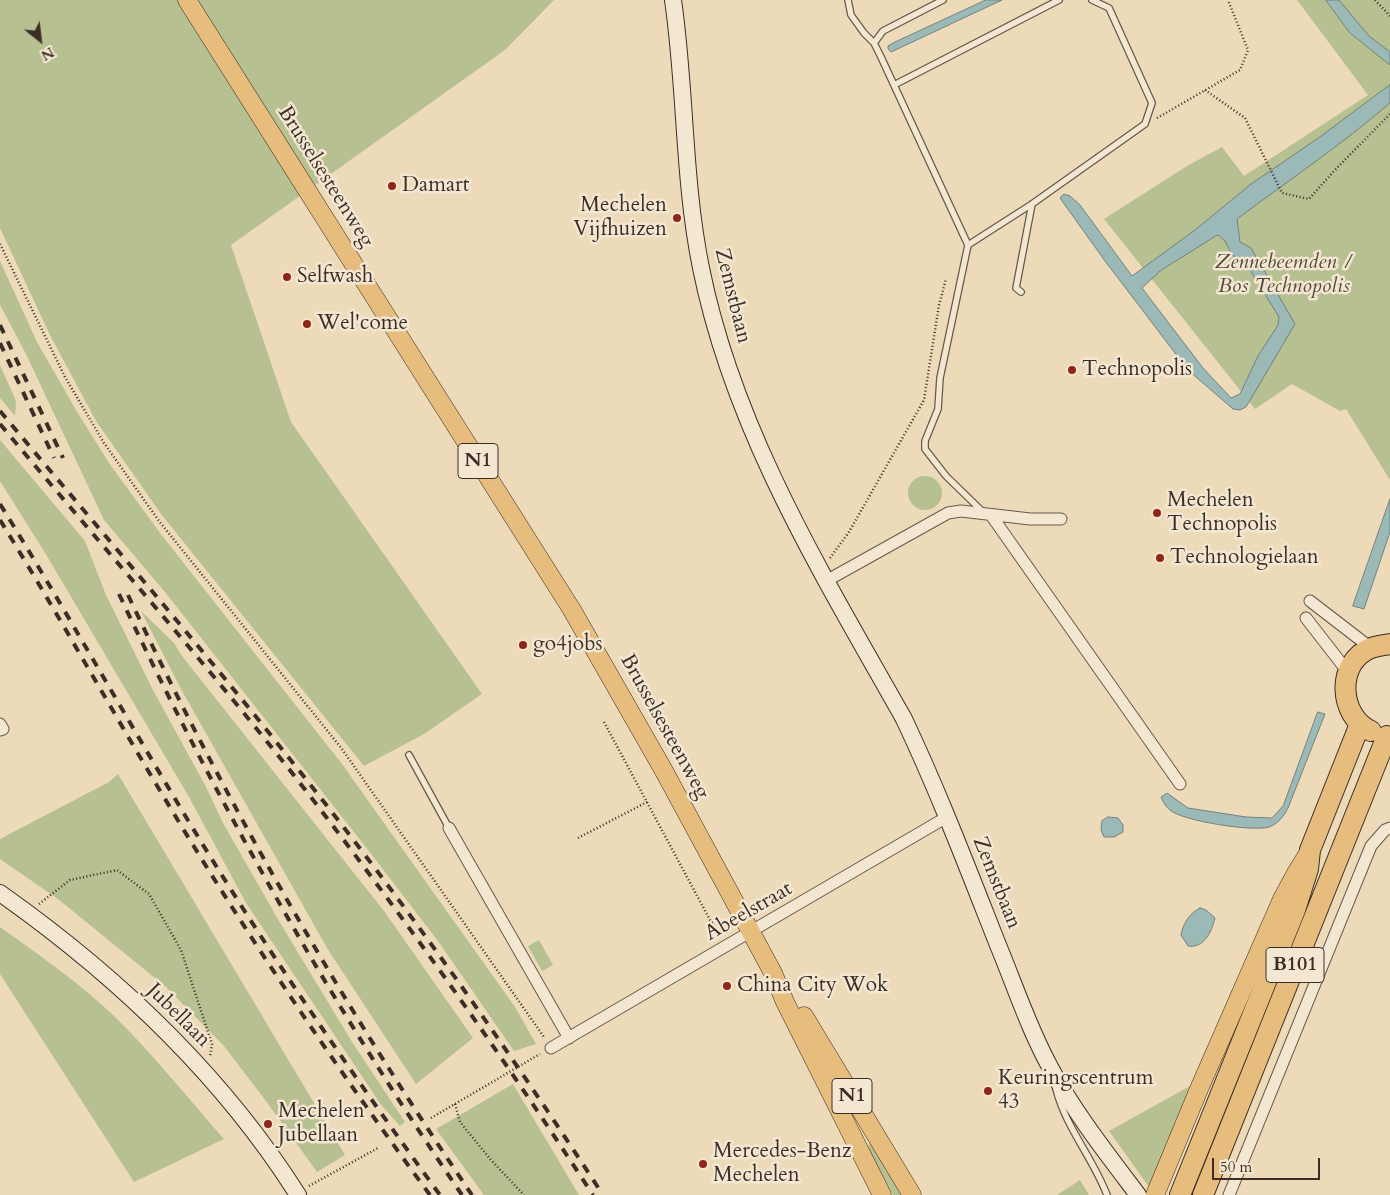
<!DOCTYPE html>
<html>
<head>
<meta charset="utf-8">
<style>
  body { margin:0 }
  #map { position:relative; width:1390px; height:1195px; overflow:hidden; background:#ecdab9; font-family:Cardo,serif }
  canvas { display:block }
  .north { position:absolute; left:15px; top:15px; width:50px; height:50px; -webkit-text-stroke:4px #f3e7d2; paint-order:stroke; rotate:151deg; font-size:14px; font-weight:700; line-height:20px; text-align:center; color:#3c2d26 }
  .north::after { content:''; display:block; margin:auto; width:18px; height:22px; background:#3c2d26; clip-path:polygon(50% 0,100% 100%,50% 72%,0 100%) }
  .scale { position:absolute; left:1212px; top:1158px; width:108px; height:22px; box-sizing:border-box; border:2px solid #3c2d26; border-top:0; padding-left:6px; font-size:15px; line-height:18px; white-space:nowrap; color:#3c2d26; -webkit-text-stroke:4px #f3e7d2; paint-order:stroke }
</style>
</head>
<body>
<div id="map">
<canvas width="1390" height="1195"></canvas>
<div class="north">N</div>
<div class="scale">50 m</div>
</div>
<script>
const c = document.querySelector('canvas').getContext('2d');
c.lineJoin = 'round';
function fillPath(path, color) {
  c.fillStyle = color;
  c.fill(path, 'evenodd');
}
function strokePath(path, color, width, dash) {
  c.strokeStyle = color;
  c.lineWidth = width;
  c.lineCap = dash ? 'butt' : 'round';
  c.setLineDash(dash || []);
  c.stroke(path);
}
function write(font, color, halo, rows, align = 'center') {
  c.font = font + ' Cardo,serif';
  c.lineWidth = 5;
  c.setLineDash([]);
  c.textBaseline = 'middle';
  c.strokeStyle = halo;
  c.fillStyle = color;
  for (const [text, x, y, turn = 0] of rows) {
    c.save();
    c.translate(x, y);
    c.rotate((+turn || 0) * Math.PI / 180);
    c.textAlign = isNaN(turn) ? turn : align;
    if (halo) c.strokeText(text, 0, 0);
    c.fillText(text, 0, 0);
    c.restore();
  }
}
const green = new Path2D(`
  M0,0H554L505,50L231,245L291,422L482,694L424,734L364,766L161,514L96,421L50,335L0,228Z
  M1297,0H1390V480L1346,409L1340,411L1292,384L1255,409L1104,219L1187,166L1222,147L1244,176L1368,95Z
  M0,261L37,342L76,410L109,463L160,533L342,764L515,1007L536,1044L514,1051L438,941L372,855L165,592L104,520L26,354L0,305Z
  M0,365L16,401L15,416L0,398Z
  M0,440L85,541L106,595L153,690L206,787L223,823L279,921L352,1042L405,1122L400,1126L382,1106L246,903L189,797L47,556L0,481Z
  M908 493a17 17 0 1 1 34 0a17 17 0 1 1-34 0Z
  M141,611L174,643L182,656L384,911L473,1038L416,1084L327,948L181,689Z
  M118,774L345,1155L317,1172L266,1101L224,1046L166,987L58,899L0,859V839L109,782Z
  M0,927C38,954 78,982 112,1014C152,1053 187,1097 224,1139L134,1182L0,974Z
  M539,940L553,965L542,971L528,946Z
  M513,1084L579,1195H484L436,1129Z
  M1190,1086L1149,1187L1109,1131Z
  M870,1142L905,1195H893L868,1148Z
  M1080,1180L1089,1195H1057Z`);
const water = new Path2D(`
  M986,0H1002L891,52L888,49V46L893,43Z
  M1326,0H1339L1369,36L1390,52V65L1350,33Z
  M1390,85V103C1341,145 1288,181 1237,219L1240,242L1251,248L1295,324L1246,407L1240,410L1233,409L1188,370L1105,261L1060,198L1064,194L1070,196L1080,205L1132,276L1195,230L1251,184L1317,139ZM1218,235L1225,241L1232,255L1241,260L1250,270L1279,317L1278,325L1258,356L1240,394L1231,398L1203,368L1142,288L1160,271Z
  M1390,499V532L1364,609L1353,606Z
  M1318,712L1325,714L1288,808C1284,816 1278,824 1269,827C1254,832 1182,821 1170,810C1166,807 1163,802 1161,797L1167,793L1188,808L1246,817L1272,818L1283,806Z
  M1108,817L1118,818L1123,825V832L1114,837H1104L1101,830L1102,821Z
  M1200,908L1206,910L1215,918C1212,931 1204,949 1188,946L1181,935C1183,923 1190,913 1200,908Z`);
const path = new Path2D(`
  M1375,0L1390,16
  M1205,90L1245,118L1282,193L1309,199L1334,171L1390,114
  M1157,118L1240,70L1248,50L1228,0
  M0,244L65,377L104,443L159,521L342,749L544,1037
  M830,558L849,532L924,400L939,305L946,279
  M604,722L710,920L721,935
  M578,838L647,802
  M39,904L70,880L117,870L149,894L181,950L212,1044L210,1057
  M455,1104L460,1122L491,1160L524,1195
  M431,1118L540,1054
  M309,1186L378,1148`);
const lane = new Path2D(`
  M848,0L851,15L864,33L874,43L881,57L968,245L940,378L938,409L925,441V449L946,476L982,511
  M874,43L883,31L943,0
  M894,85L1059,0
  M968,245L1032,204L1145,124L1152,103L1109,8L1092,0
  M1021,292L1016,288L1032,204
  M409,755L449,828
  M1056,1089C1066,1128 1093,1158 1107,1195`);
const street = new Path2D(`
  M991,515L1180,784
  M826,581L948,513L961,511L1030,519H1061
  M1310,601L1371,648
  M1306,618L1348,672
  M0,724L3,729L0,730
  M449,828L569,1038
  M551,1048L947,817
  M1229,1195L1371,846L1385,830L1390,828`);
const secondary = new Path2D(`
  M673,0C686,89 683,180 701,268C734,432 823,575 904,719C939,793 968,869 998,945C1015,986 1029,1029 1050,1067C1074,1112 1107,1154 1138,1195
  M0,893C116,975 222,1075 298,1195`);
const primary = new Path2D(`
  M187,0L572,610L664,771L773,973L785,1002L882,1195
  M804,1016L912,1195
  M1155,1195L1199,1089L1282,899L1296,873L1309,852`);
const highway = new Path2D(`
  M1371,731C1339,717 1335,662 1371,648C1376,646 1384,645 1390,644
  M1180,1195L1295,910L1308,869L1310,850L1360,724
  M1203,1195L1387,736`);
const rail = new Path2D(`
  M0,325L63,458
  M0,343L54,458
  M0,411C98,528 198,643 293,763C404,901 506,1046 603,1195
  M0,424C96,539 196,652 289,769C397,907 498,1049 593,1195
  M0,504C69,615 132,729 200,840C275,962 356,1080 440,1195
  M0,520C66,627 127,738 193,845C267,965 346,1081 430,1195
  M119,594C217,803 332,1005 462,1195
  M128,595C226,803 342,1004 472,1195`);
const markers = [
  [392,186,5,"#8f2418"],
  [677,218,5,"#8f2418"],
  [287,277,5,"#8f2418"],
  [307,324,5,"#8f2418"],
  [1072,370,5,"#8f2418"],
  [1157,513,5,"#8f2418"],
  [1160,558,5,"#8f2418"],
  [523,645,5,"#8f2418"],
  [727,986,5,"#8f2418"],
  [988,1091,5,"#8f2418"],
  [268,1124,5,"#8f2418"],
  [703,1164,5,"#8f2418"]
];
const shields = [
  [478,461,40],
  [1295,965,58],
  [852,1096,40]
];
const shieldNames = [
  ["N1",478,461],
  ["B101",1295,965],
  ["N1",852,1096]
];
const streetNames = [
  ["Brusselsesteenweg",325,177,58],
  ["Zemstbaan",732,296,76],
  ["Brusselsesteenweg",664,727,61],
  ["Zemstbaan",996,883,68],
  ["Abeelstraat",749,912,-30],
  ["Jubellaan",178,1016,45]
];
const poiNames = [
  ["Damart",402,186],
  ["Mechelen",667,206,"right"],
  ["Vijfhuizen",667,230,"right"],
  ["Selfwash",297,277],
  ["Wel'come",317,324],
  ["Technopolis",1082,370],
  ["Mechelen",1167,501],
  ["Technopolis",1167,525],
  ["Technologielaan",1170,558],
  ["go4jobs",533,645],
  ["China City Wok",737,986],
  ["Keuringscentrum",998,1079],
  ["43",998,1103],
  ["Mechelen",278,1112],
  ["Jubellaan",278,1136],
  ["Mercedes-Benz",713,1152],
  ["Mechelen",713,1176]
];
const parkNames = [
  ["Zennebeemden /",1284,263],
  ["Bos Technopolis",1284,287]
];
fillPath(green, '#b7c090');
fillPath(water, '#9bb9b7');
strokePath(water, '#75817d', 1);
strokePath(lane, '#68584b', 8);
strokePath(street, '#68584b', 13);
strokePath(secondary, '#3c2d26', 18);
strokePath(primary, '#3c2d26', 19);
strokePath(highway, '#3c2d26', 22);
strokePath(path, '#3c2d26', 2.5, [1, 2.5]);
strokePath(lane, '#f3e7d2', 5.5);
strokePath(street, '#f3e7d2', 11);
strokePath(secondary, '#f3e7d2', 16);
strokePath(primary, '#e6bd7c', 18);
strokePath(highway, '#e6bd7c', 20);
strokePath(rail, '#3c2d26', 4, [9, 9]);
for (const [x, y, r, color] of markers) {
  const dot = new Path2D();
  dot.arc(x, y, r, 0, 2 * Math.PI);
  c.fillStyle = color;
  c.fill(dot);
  strokePath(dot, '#f3e7d2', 2);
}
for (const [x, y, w] of shields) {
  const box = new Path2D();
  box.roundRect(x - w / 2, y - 17.5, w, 35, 4);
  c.fillStyle = '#f3e7d2';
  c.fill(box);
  strokePath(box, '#3c2d26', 1);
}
write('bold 20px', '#3c2d26', null, shieldNames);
write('21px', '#3c2d26', '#f3e7d2', streetNames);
write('21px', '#3c2d26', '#f3e7d2', poiNames, 'left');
write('italic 21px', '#554a3b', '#f3e7d2', parkNames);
</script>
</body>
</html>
